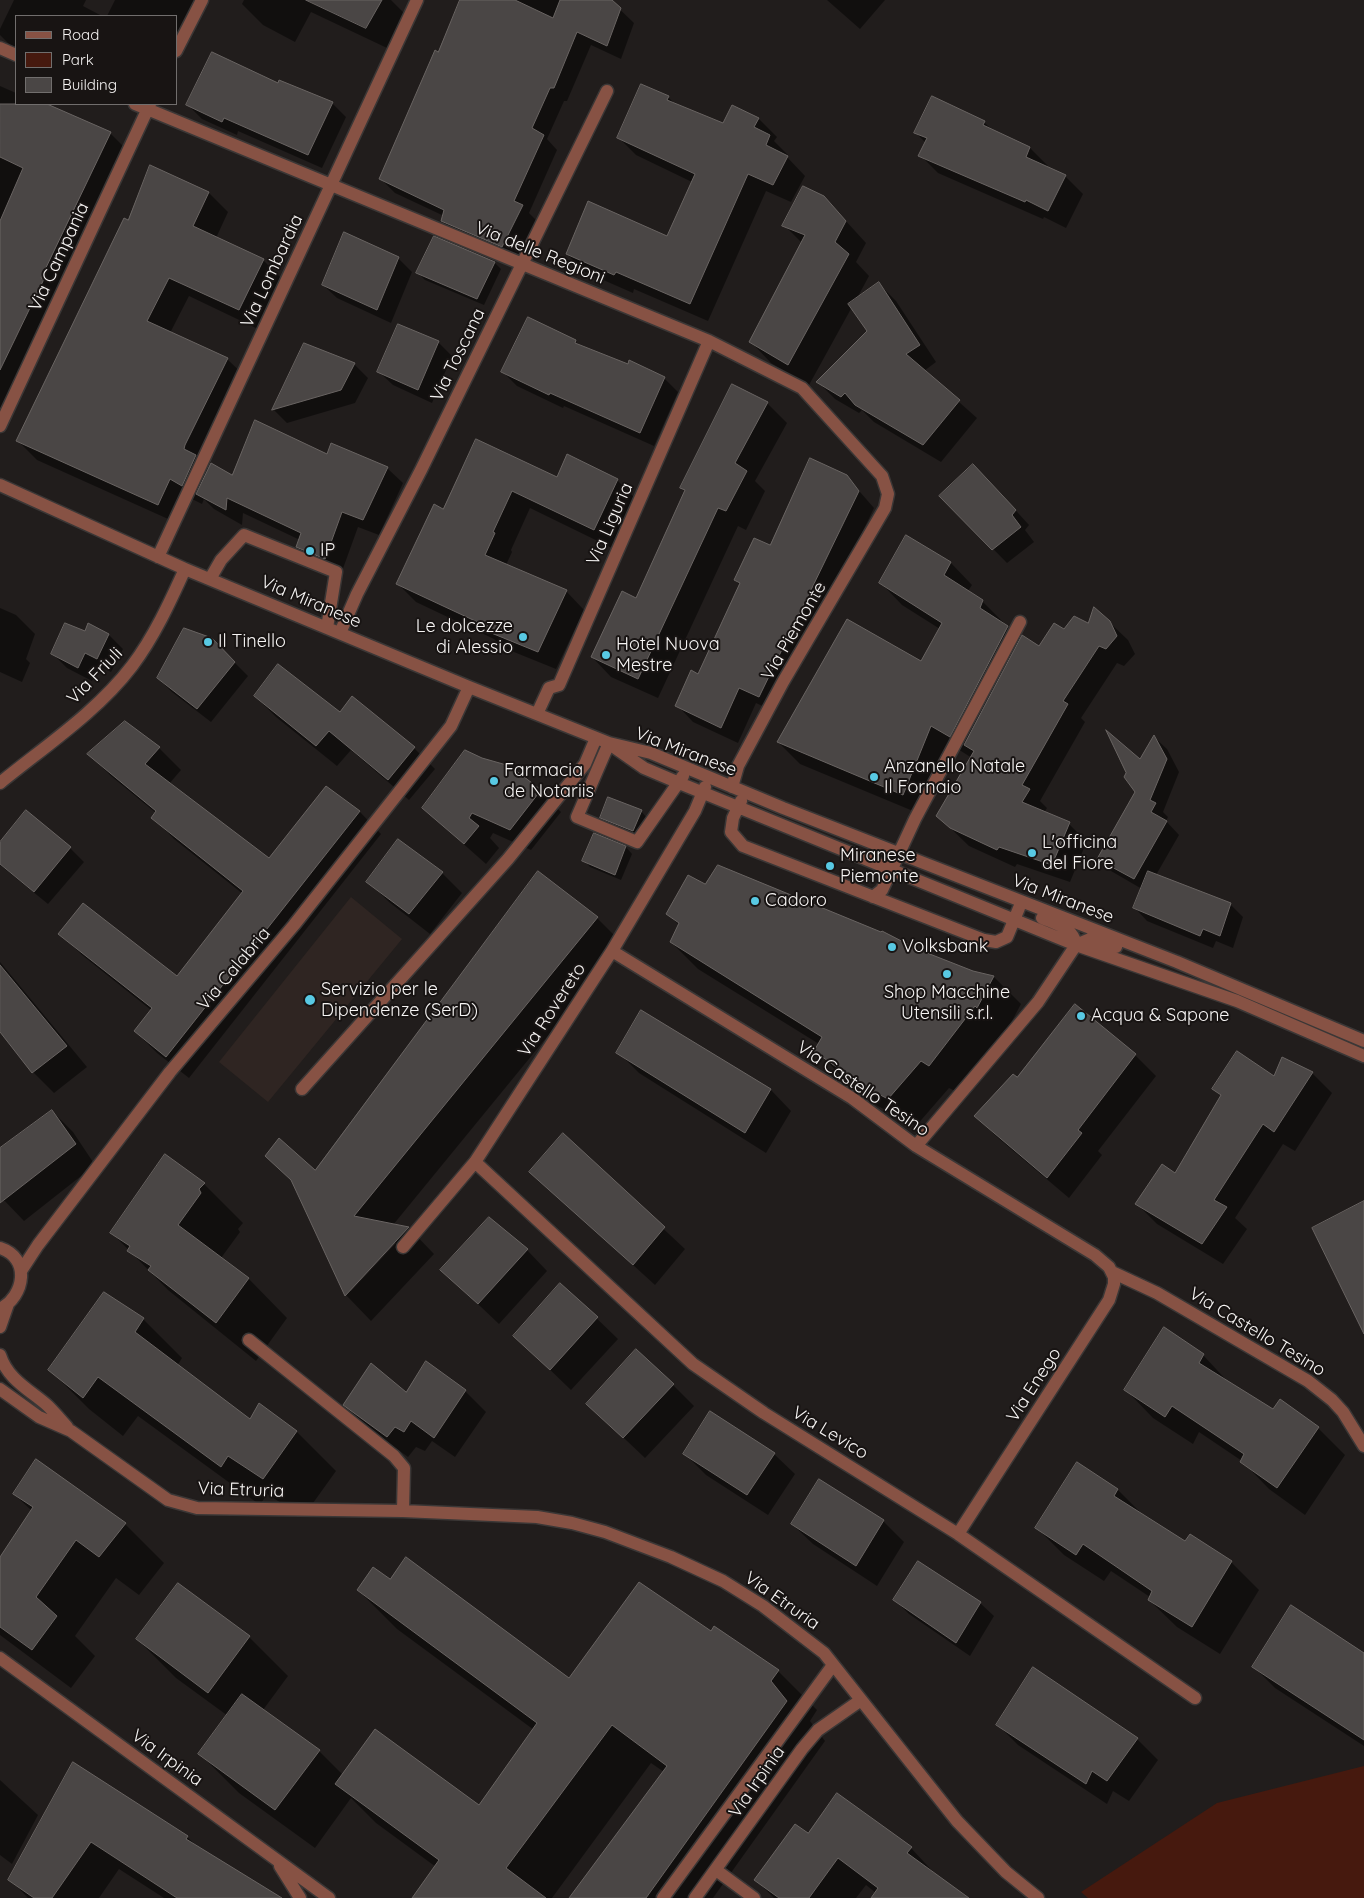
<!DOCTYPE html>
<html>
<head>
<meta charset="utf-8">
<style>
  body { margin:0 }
  #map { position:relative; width:1364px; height:1898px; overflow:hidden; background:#211d1c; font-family:Quicksand,sans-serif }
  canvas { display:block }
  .legend { position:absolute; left:15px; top:15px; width:162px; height:90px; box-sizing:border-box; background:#181413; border:1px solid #716e6d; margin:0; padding:6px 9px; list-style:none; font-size:15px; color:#f6f4f3 }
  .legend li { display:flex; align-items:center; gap:10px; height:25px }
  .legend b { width:25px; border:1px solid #716e6d }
</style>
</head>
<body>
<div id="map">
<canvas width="1364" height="1898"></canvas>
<ul class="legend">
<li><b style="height:6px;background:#875244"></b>Road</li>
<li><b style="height:14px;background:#46190e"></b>Park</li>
<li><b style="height:14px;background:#4a4645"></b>Building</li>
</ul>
</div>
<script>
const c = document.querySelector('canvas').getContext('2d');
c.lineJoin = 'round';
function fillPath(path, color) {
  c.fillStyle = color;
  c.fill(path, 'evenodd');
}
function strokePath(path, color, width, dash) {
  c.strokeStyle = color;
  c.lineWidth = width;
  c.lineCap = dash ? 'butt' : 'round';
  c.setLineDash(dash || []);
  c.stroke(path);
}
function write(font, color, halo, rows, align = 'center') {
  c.font = font + ' Quicksand,sans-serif';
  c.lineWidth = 4;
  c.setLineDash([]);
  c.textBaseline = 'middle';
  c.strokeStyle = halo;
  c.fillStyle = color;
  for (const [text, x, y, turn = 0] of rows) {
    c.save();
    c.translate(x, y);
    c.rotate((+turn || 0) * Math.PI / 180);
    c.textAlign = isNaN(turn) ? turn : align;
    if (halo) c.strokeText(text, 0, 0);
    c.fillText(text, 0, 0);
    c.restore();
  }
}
const built = new Path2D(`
  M351,897L402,939L268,1102L219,1062Z`);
const green = new Path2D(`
  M1364,1766V1898H1088L1081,1892L1217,1803Z`);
const shadow = new Path2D(`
  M14,0H86L83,6L102,16H16V51L0,35V29Z
  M115,0H195L176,37V16H107Z
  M244,0H391L406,15L387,48L311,12L295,42L263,25L242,4Z
  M465,0H610L634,23L621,59L591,45L567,101H564L547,139L557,150L529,213L536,220L516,260L456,235L442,221L444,216L395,193L381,179Z
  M827,0H885L860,29Z
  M278,84L332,103L346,117L322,168L238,131L237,135L202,119L188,105Z
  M0,86L16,93V104H41L110,133L129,152L0,429Z
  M668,97L676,105L723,125L733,107L759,119L777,137L774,141L788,155L787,157L805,176L791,202L766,191L708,321L634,289L633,293L585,272L567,254L668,238L692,182L636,155L618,137Z
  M984,122L992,130L1030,148L1048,166L1047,168L1065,176L1083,194L1066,228L1044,217L1043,219L938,173L920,155L926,143L915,132Z
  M151,167L209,193L228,212L216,238L263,260L282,279L258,329L189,296L170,333L227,359L247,378L205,466L209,470L233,476L327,456L387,468L403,483L379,535L358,527L341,574L313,563L297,547L300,540L243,513L242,525L214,509L204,499L202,504L190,498L177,523L37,460L18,441L128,222Z
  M824,197L866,243L856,262L869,276L856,300L879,284L896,301L936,362L924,371L977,418L941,462L874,422L862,410L859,413L835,399L818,382L869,331L852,307L809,385L771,363L751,342L802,243L784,225Z
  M435,238L495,263L501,269L484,305L425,280L418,273Z
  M398,258L412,272L391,323L337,298L323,285Z
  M399,325L438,342L452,356L432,403L393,385L379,372Z
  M575,341L581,347L664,378L678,392L654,446L564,406L563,408L517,386L503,372Z
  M305,344L354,364L368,378L355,403L287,423L274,410Z
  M733,386L767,403L787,423L755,481L765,491L746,530L738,526L658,698L611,677L592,657L637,599L685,492L682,488Z
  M477,440L558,479L617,480L635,498L612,548L530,508L511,550L512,552L506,565L566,591L584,610L556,669L504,648L494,639L416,602L398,584L444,510Z
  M846,476L874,508L775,712L756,703L738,743L693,722L677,705L699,675L740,585L735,580Z
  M987,479L1029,525L1025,530L1034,542L1007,563L941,496Z
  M906,537L951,563L972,585L968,591L982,601L1021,640L1040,647L1064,630L1109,622L1128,640L1135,654L1124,666L1117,663L1081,718L1085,722L1040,801L1047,808L1044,813L1066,821L1084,839V848L1070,882L1017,864L1015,867L969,846L940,818L972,758L953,746L925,816L800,764L778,742L922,663L940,629L902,605L881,583Z
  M0,608L16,615L35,634L26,659L30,663L22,682L0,672Z
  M88,625L109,635L123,649L111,672L99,666L92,681L67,668L53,654L85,633Z
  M226,654L248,676L211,722L172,692L158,678Z
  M255,696L341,714L414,748L435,769L409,800L351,750L337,766L276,717Z
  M125,723L159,748L181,770L169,784L269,860L326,788L360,812L381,834L189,1078L157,1053L135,1031L151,1010L82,955L60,933L177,977L243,894L174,839L153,817L156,813L111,776L89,754Z
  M1154,737L1167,749L1179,772L1163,812L1168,817L1166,821L1179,835L1156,875L1230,904L1243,917L1233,948L1216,941L1213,948L1147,921L1135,908L1142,889L1111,871L1098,859L1137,792L1141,761Z
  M540,791L561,812L531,850L493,833L490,838L499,848L486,864L423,808Z
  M641,811L647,818L639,837L608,824L601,817Z
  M594,834L626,847L632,854L621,880L590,867L584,860Z
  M0,844L70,848L84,862L48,904L0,865Z
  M442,873L462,893L430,934L389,902L368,881Z
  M705,886L972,973L994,977L1021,1004L1005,1034L1002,1033L957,1092L949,1088L916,1126L876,1105L843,1078L816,1050L819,1044L698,969L671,942L680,926L668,914Z
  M597,918L623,944L393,1225L409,1228L434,1254L371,1321L346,1295L294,1183L267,1156L315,1172ZM392,1243H396L351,1291L349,1290Z
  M0,962L87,1067L54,1093L33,1072L0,1030Z
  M641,1012L771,1090L791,1111L766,1153L639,1073L618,1052Z
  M1135,1055L1156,1076L1098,1151L1102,1155L1069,1198L997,1137L976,1116L1017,1079Z
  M1312,1073L1332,1093L1295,1151L1283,1144L1235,1218L1247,1229L1223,1264L1157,1224L1137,1204L1175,1175L1222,1097L1214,1089Z
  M52,1111L73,1132L95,1165L24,1221L0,1196V1150Z
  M563,1135L685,1249L655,1285L531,1172Z
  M204,1184L243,1223L238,1229L240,1232L221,1258L248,1278L287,1318L256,1361L168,1290L111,1232Z
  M527,1250L547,1271L499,1324L442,1270Z
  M561,1284L618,1339L571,1390L515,1336Z
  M143,1319L182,1358L177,1366L250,1421L260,1405L297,1432L336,1471L303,1517L267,1494L260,1505L138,1416L123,1436L89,1409L50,1370Z
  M1203,1355L1230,1384L1273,1411L1318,1428L1345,1455L1305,1515L1269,1489L1242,1461L1199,1432L1193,1444L1153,1418L1126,1390Z
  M673,1385L694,1406L645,1458L588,1404Z
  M465,1391L486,1412L455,1457L432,1441L425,1451L416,1447L408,1457L366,1426L345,1405L406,1394Z
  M685,1454H774L795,1474L768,1515L706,1475Z
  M1118,1490L1145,1517L1186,1542L1231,1562L1259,1590L1220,1654L1177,1627L1149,1600L1150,1597L1111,1571L1104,1581L1064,1555L1037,1528Z
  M14,1494L125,1524L164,1563L139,1595L116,1578L75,1636L95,1656L71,1688L0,1635V1559L32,1511Z
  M883,1521L904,1542L877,1586L813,1544L792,1524Z
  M390,1580L570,1680L711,1633L778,1671L817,1710L810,1721L825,1741L713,1898H571L664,1772L651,1763L552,1898H413L436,1867L376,1823L351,1798L315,1848L239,1793L200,1754L228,1716L176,1678L137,1639L249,1637L288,1676L263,1710L319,1751L343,1775L479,1806L534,1730L397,1629L358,1590Z
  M895,1600L980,1603L994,1616L970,1656L909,1614Z
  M1364,1655V1746L1275,1688L1254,1667Z
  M998,1725L1137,1739L1158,1760L1129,1801L1113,1791L1107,1804L1018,1745Z
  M74,1764L187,1837L200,1849L279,1898H164L119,1869L99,1898H28L10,1879Z
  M0,1780L38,1815L12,1864L0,1855Z
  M809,1834L911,1848L937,1876L967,1898H877L876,1893L866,1885L856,1898H774L756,1880Z`);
const building = new Path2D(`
  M306,0H382L366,28Z
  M460,0H515L553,18L560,0H612L621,8L607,46L577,32L554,88H550L532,128L544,135L514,201L523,205L502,247L441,221L444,210L379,179L435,50L438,52Z
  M212,52L278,83L279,80L333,102L308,155L224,118L222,122L186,105Z
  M641,84L669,96L667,100L723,123L732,105L759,118L754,127L770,135L766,145L788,156L773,185L748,174L690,304L616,272L614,275L566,254L588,201L667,236L695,174L617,138Z
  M932,96L985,121L983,125L1030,147L1026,157L1066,175L1048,211L1026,200L1025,202L918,156L927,138L914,133Z
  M0,104H47L111,132L41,278L44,279L0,370V221L23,168L0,157Z
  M150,165L209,192L193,226L264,259L239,310L169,278L147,321L228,358L185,445L184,449L196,455L182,486L170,479L158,505L16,441L124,218L128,220Z
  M803,186L824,196L846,221L835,242L849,254L788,365L749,342L805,235L782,226Z
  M344,232L399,257L377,310L322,285Z
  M434,236L495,262L477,299L416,273Z
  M879,282L920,345L906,354L960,400L923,445L855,405L845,393L841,397L816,382L867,331L848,304Z
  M528,317L576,340L575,343L628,364L629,360L665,377L640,433L550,393L549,395L501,372Z
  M398,324L439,341L418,390L377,372Z
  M304,343L355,363L341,390L272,410Z
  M732,384L768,402L735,463L747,471L726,511L718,508L638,679L591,657L622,591L636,598L685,490L680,488Z
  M255,420L327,454L331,443L388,467L363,520L342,512L325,559L296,547L301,533L227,498L226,510L196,494L211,463L232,475Z
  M476,439L557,477L567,454L618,479L594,530L512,491L493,532L495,533L485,555L567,590L538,652L484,630L486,626L396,584L434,504L443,509Z
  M810,458L847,475L859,491L759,697L739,688L721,728L675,706L691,670L698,674L740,583L734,580L754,538L770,545Z
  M973,464L1016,510L1012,515L1021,527L992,550L939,496Z
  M906,535L951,562L944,575L983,600L980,608L1008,626L950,737L931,726L903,795L777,742L847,619L921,661L942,623L879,583Z
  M1094,607L1110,621L1117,636L1106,649L1099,646L1063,701L1068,704L1022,785L1030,789L1022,802L1070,822L1052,865L999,847L997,850L950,828L936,816L974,751L964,745L1022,635L1039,646L1054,623L1064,629L1074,616L1088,623Z
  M65,623L85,631L88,623L109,634L97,659L85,653L78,668L51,654Z
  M184,628L212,638L235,662L197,709L157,678Z
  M278,664L340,712L352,696L415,747L388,780L329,731L316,746L254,696Z
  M125,721L160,747L145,764L269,858L326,786L360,811L166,1057L134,1031L152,1008L58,934L83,903L177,976L243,891L151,818L156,811L87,754Z
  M1106,730L1140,759L1154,735L1167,759L1150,800L1156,803L1151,812L1167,821L1134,879L1097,859L1135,792L1124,777L1126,773Z
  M465,750L482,758L510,766L541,790L510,830L472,813L469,818L479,826L464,844L422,808Z
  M608,797L642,810L633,831L600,818Z
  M26,810L71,847L34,892L0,864V842Z
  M594,833L626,846L615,875L582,861Z
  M398,839L443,872L409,914L366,882Z
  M718,865L881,932L882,931L917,949L973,971L994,976L977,1008L975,1006L929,1066L921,1061L888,1099L848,1078L849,1076L814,1051L822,1037L670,942L679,923L666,914L688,875L705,884Z
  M538,871L598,917L354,1216L409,1227L345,1296L291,1180L265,1156L279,1138L315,1170Z
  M1148,871L1231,903L1220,936L1203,929L1200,936L1133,908Z
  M0,965L67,1046L32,1073L0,1032Z
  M1075,1004L1136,1054L1078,1130L1082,1133L1047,1178L974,1116L1013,1074L1017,1077Z
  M641,1010L771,1089L745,1133L616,1053Z
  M1237,1051L1274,1076L1282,1057L1313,1072L1274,1132L1263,1124L1214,1200L1227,1207L1202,1244L1135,1204L1162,1164L1175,1173L1221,1095L1212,1089Z
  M52,1110L76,1144L0,1203V1148Z
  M563,1133L665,1227L633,1265L529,1172Z
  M165,1154L205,1183L199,1189L201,1193L178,1225L249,1278L216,1323L148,1270L151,1266L127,1251L130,1246L110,1233Z
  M1364,1201V1334L1312,1228Z
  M489,1217L528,1249L478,1304L440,1270Z
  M560,1283L598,1317L550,1370L513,1336Z
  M104,1292L144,1318L135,1332L250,1419L259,1403L297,1431L263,1479L228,1456L221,1467L98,1377L83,1398L48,1370Z
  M1164,1327L1204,1354L1199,1363L1273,1409L1280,1399L1319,1427L1277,1488L1240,1462L1244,1454L1172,1406L1165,1417L1124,1390Z
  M636,1349L674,1384L623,1438L586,1404Z
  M426,1361L466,1390L434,1438L411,1421L404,1432L395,1427L387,1437L343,1405L371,1363L406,1392Z
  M710,1411L775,1453L747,1495L683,1454Z
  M36,1459L126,1523L99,1557L76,1540L36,1597L57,1616L32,1650L0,1627V1557L33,1507L13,1494Z
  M1077,1462L1118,1489L1114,1496L1185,1541L1190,1534L1232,1561L1192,1627L1148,1600L1152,1591L1083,1544L1076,1555L1035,1528Z
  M819,1479L884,1520L856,1566L791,1524Z
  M406,1557L569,1678L639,1582L711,1631L714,1626L779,1670L771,1681L787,1701L646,1898H569L667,1766L612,1725L506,1868L546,1898H412L439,1860L335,1784L375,1729L479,1805L537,1723L357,1590L373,1567L390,1579Z
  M918,1561L981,1602L956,1643L893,1600Z
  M178,1583L250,1636L208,1693L136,1639Z
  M1291,1605L1364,1653V1740L1252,1667Z
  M1033,1667L1138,1738L1107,1781L1092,1771L1086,1784L996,1725Z
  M242,1694L320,1750L275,1810L198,1754Z
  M73,1762L188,1836L186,1839L282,1898H177L91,1842L52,1898H34L8,1880Z
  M837,1793L912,1847L907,1853L969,1898H871L878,1888L838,1858L809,1898H779L754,1880L795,1824L808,1833Z`);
const minor = new Path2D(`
  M0,48L16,55
  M176,51L202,0
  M135,104L709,341L802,388L882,476L888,494L885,508L783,682L738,766L732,787
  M0,426L150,104
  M0,485L185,569L469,687L609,743L651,753L783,808L1177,962L1364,1041
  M158,557L417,0
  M210,579L221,560L244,535L336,572L327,628
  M340,633L357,594L421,470L607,91
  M537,714L549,688L559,685L709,341
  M609,743L577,817L637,842L683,776
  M614,747L644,768L684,785L1076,945L1237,1001L1364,1056
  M0,783C44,747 97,712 132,666C154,637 170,602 185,569
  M741,801L733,818L731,832L743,846L984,940L996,942L1007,937L1019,908
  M873,897L882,890L915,819L1020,622
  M1042,918C1056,924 1074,928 1076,945
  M612,951L852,1098L916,1146L1095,1255L1109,1267L1114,1277V1284L1109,1300L958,1534
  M302,1089L508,859L585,764L596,738
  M916,1146L1038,1002L1076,945L1090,939L1116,947
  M475,1162L693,1364L764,1413L958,1534L1195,1698
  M403,1247L475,1162L612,951L695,811L705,787
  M0,1248C31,1258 25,1296 0,1309
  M21,1271L38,1245L170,1072L294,925L451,726L469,687
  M1112,1272L1157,1293L1308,1381L1332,1400L1343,1412L1364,1446
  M0,1327L8,1304
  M249,1340L394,1456L404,1468L403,1511
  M0,1355C8,1380 30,1390 48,1406C55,1413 61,1420 67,1427
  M0,1389L39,1417L71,1431L168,1500L197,1508L403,1511L537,1517L572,1523L605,1532L671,1557L723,1581L763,1606L824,1653L957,1821L1006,1872L1038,1898
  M0,1658L329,1898
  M280,1866L300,1898
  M716,1870L754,1898
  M663,1898L833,1665
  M695,1898L802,1749L818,1730L861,1700`);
const markers = [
  [310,551,5,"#58c9e3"],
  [523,637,5,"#58c9e3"],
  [208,642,5,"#58c9e3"],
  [606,655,5,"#58c9e3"],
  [874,777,5,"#58c9e3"],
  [494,781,5,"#58c9e3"],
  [1032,853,5,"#58c9e3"],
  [830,866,5,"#58c9e3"],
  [755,901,5,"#58c9e3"],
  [892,947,5,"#58c9e3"],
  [947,974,5,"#58c9e3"],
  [310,1000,6,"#58c9e3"],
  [1081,1016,5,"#58c9e3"]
];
const streetNames = [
  ["Via delle Regioni",540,253,22],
  ["Via Campania",59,257,-65],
  ["Via Lombardia",272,271,-65],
  ["Via Toscana",458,355,-64],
  ["Via Liguria",610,524,-66],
  ["Via Miranese",311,602,23],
  ["Via Piemonte",794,631,-60],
  ["Via Friuli",95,676,-46],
  ["Via Miranese",686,752,21],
  ["Via Miranese",1063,899,21],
  ["Via Calabria",234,969,-50],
  ["Via Rovereto",552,1010,-57],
  ["Via Castello Tesino",863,1089,34],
  ["Via Castello Tesino",1257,1332,31],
  ["Via Enego",1034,1385,-57],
  ["Via Levico",830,1433,31],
  ["Via Etruria",241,1490,2],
  ["Via Etruria",782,1601,35],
  ["Via Irpinia",167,1758,36],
  ["Via Irpinia",757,1782,-55]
];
const poiNames = [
  ["IP",320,551],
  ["Le dolcezze",513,627,"right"],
  ["di Alessio",513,648,"right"],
  ["Il Tinello",218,642],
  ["Hotel Nuova",616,645],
  ["Mestre",616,666],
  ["Anzanello Natale",884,767],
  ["Il Fornaio",884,788],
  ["Farmacia",504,771],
  ["de Notariis",504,792],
  ["L'officina",1042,843],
  ["del Fiore",1042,864],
  ["Miranese",840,856],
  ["Piemonte",840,877],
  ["Cadoro",765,901],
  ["Volksbank",902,947],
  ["Servizio per le",321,990],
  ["Dipendenze (SerD)",321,1011],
  ["Shop Macchine",947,993,"center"],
  ["Utensili s.r.l.",947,1014,"center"],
  ["Acqua & Sapone",1091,1016]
];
fillPath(built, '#2f2522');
fillPath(green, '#46190e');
fillPath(shadow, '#0007');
fillPath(building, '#4a4645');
strokePath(building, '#696462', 1);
strokePath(minor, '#3b3736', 15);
strokePath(minor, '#875244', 12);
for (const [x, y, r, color] of markers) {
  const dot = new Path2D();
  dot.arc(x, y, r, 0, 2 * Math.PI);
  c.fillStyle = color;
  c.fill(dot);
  strokePath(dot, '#181413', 2);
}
write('18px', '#f6f4f3', '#181413', streetNames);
write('18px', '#f6f4f3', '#181413', poiNames, 'left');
</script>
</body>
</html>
